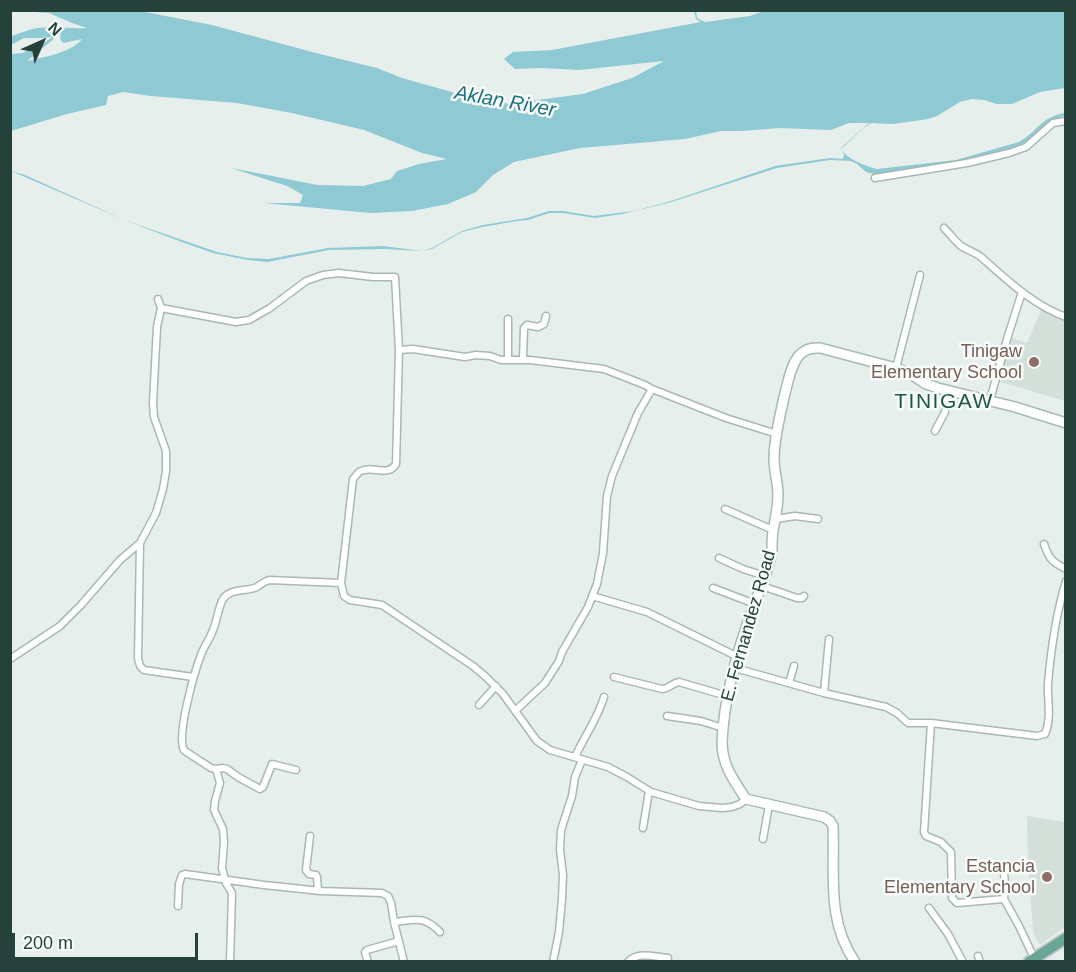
<!DOCTYPE html>
<html>
<head>
<meta charset="utf-8">
<style>
  body { margin:0 }
  #map { position:relative; width:1076px; height:972px; overflow:hidden; background:#e6efeb; font-family:Helvetica,sans-serif }
  canvas { display:block }
  .frame { position:absolute; inset:0; border:12px solid #24423a; pointer-events:none }
  .north { position:absolute; left:12px; top:12px; width:60px; height:60px; -webkit-text-stroke:4px #f7fbf9; paint-order:stroke; rotate:45deg; font-size:16px; font-weight:700; line-height:24px; text-align:center; color:#24423a }
  .north::after { content:''; display:block; margin:auto; width:21px; height:27px; background:#24423a; clip-path:polygon(50% 0,100% 100%,50% 72%,0 100%) }
  .scale { position:absolute; left:12px; top:933px; width:186px; height:27px; box-sizing:border-box; border:3px solid #24423a; border-top:0; padding-left:8px; font-size:18px; line-height:21px; white-space:nowrap; color:#24423a; -webkit-text-stroke:4px #f7fbf9; paint-order:stroke }
</style>
</head>
<body>
<div id="map">
<canvas width="1076" height="972"></canvas>
<div class="frame"></div>
<div class="north">N</div>
<div class="scale">200 m</div>
</div>
<script>
const c = document.querySelector('canvas').getContext('2d');
c.lineJoin = 'round';
function fillPath(path, color) {
  c.fillStyle = color;
  c.fill(path, 'evenodd');
}
function strokePath(path, color, width, dash) {
  c.strokeStyle = color;
  c.lineWidth = width;
  c.lineCap = dash ? 'butt' : 'round';
  c.setLineDash(dash || []);
  c.stroke(path);
}
function write(font, color, halo, rows, align = 'center') {
  c.font = font + ' Helvetica,sans-serif';
  c.lineWidth = 5;
  c.setLineDash([]);
  c.textBaseline = 'middle';
  c.strokeStyle = halo;
  c.fillStyle = color;
  for (const [text, x, y, turn = 0] of rows) {
    c.save();
    c.translate(x, y);
    c.rotate((+turn || 0) * Math.PI / 180);
    c.textAlign = isNaN(turn) ? turn : align;
    if (halo) c.strokeText(text, 0, 0);
    c.fillText(text, 0, 0);
    c.restore();
  }
}
const built = new Path2D(`
  M1041,310L1065,320V401L998,381L1010,337L1027,343Z
  M1027,816L1065,822V927L1040,945L1033,932L1028,860Z`);
const water = new Path2D(`
  M11,11H140L212,25L316,53L377,68L402,78L459,94L493,98L508,104L583,94L632,78L664,61L579,70L542,68L515,69L504,59L513,52L552,50L701,22L696,19L694,11H696L697,18L705,22L750,16L761,12L786,11H1065V88L1040,92L1012,104H997L984,100L972,99L960,102L937,116L928,119L893,124L871,123L865,127L841,149C847,159 865,166 877,169L956,160L1019,142C1037,132 1042,116 1065,113V116C1044,119 1035,142 1016,149C1008,152 998,153 989,156C952,164 916,169 878,175L866,172L857,164L851,161L830,160L777,168L668,203L622,214L595,218L563,213H549L528,220L517,221L482,227L462,232L432,249L422,251L385,249L329,250L267,262L248,260L213,253L179,241L127,221L11,171L25,175L127,221L185,241L217,252L247,258L269,259L328,248L383,246L422,251L432,248L462,231L483,225L527,218L549,211H563L594,216L634,211L668,202L775,166L830,158L843,159L844,154L841,148L869,123H849L831,130L779,128L742,131H721L685,139L580,148L514,162L493,175L476,192L448,204L412,211L370,213L264,203H300L303,195L287,186L231,168L318,185L363,186L391,179L397,171L419,164L447,159L422,153L364,130L292,113L237,103L151,96L123,92L108,96L106,105L67,114L11,131V54L23,53L34,45L43,44L52,37L42,38H24L11,45V36C20,34 28,29 38,28C54,26 71,29 87,28L72,23L49,13L23,11L11,12ZM61,33L60,39L63,43L82,39C71,53 44,57 27,61Z`);
const street = new Path2D(`
  M875,178L967,163L1009,153L1026,147L1053,123L1066,121
  M944,228C950,234 955,241 961,246C967,250 975,252 981,257C1007,280 1033,305 1066,317
  M158,299L161,308L157,327L153,403L154,417L166,451V471L163,489L156,513L140,543L138,658L140,666L144,670L193,677
  M161,308L236,322L249,320L270,308L306,281L323,275L339,273L373,277H395L399,350L396,464C388,478 371,464 359,472C357,474 355,477 353,479L341,583L344,596L350,600L382,605L473,666L486,677L503,694L537,741L550,750L608,767L627,777L651,792L699,806L722,808L732,807L740,804L746,799
  M399,350L413,349L465,357L476,355L490,356L501,360H530L604,369L645,385L652,389L638,413L612,476L607,496L603,553L597,584L588,607L562,652L559,661L545,683L515,711
  M508,359V319
  M523,359L524,328L527,325L538,327L544,324L546,316
  M896,368L920,275
  M652,389L726,418L777,434
  M990,400L1007,339L1022,292
  M935,431L945,412L949,390
  M725,509L773,530
  M776,519L795,516L818,519
  M1044,544C1049,559 1052,562 1066,569
  M719,558L743,569L765,576
  M762,586L797,598H802L804,596
  M713,588L755,604
  M592,596L647,612L738,657
  M10,659L60,626L81,605L120,560L140,543
  M735,668L824,693L886,707L897,713L908,723H931L1037,736L1045,734C1052,718 1047,699 1048,683C1051,649 1056,614 1066,581
  M614,677L662,689C669,689 672,683 679,682L727,696
  M789,683L794,666
  M824,693L829,639
  M479,705L496,686
  M667,716L701,721L723,728
  M931,723L924,832L926,836L941,842L951,852L952,898L957,903L1004,899
  M575,757C584,737 598,718 604,697
  M216,769L223,768L227,769L238,777L260,789L263,787L272,764L296,770
  M643,828L649,791
  M310,836L306,870L309,874L316,875L317,877L318,891
  M763,839L769,805
  M1003,864L1005,883L1004,899L1019,926L1034,958
  M178,906L179,884L182,875L185,874L264,885L321,891L382,893L388,896L391,903L394,922L404,962
  M929,908L948,934L963,962
  M394,922C416,920 423,915 440,932
  M978,956L980,962
  M230,962L232,893L226,883L222,868L224,842L223,829L214,810L215,801L220,783L216,769L211,768L188,753C187,752 185,751 184,750C176,736 195,670 201,655C204,646 210,639 213,630C217,621 218,608 223,599C230,588 246,592 257,587C261,584 263,582 269,580L341,583
  M368,962L365,952L367,950L399,941
  M553,962L559,932L562,899L563,875L560,850L561,830L572,796L575,777L582,760
  M628,962C638,951 654,957 668,958`);
const secondary = new Path2D(`
  M855,962C826,920 835,874 833,826L830,821L824,817L746,799C734,781 722,765 722,742C724,697 738,648 754,605C761,587 769,569 772,549C772,543 772,537 773,531C775,519 778,508 778,495C778,483 774,471 774,459C774,438 780,417 784,397C787,386 789,375 793,366C798,353 806,347 820,348L896,368L909,373L926,384L938,388L1015,407L1066,423`);
const primary = new Path2D(`
  M1029,962L1066,938`);
const markers = [
  [1034,362,6,"#8d6e63"],
  [1047,877,6,"#8d6e63"]
];
const educationNames = [
  ["Tinigaw",1022,352],
  ["Elementary School",1022,373],
  ["Estancia",1035,867],
  ["Elementary School",1035,888]
];
const streetNames = [
  ["E. Fernandez Road",749,626,-74]
];
const waterNames = [
  ["Aklan River",505,102,10]
];
const quarterNames = [
  ["TINIGAW",944,402]
];
fillPath(built, '#d4dfda');
fillPath(water, '#8ec9d4');
strokePath(street, '#a8b8b2', 9);
strokePath(secondary, '#a4bbb3', 12);
strokePath(primary, '#c2cac8', 14);
strokePath(street, '#fff', 6);
strokePath(secondary, '#fff', 9);
strokePath(primary, '#6aa596', 10);
for (const [x, y, r, color] of markers) {
  const dot = new Path2D();
  dot.arc(x, y, r, 0, 2 * Math.PI);
  c.fillStyle = color;
  c.fill(dot);
  strokePath(dot, '#f7fbf9', 2);
}
write('18px', '#785e54', '#f7fbf9', educationNames, 'right');
write('18px', '#24423a', '#f7fbf9', streetNames);
write('italic 20px', '#1c6f80', '#f7fbf9', waterNames);
c.letterSpacing = '1.5px';
write('21px', '#1f5548', '#f7fbf9', quarterNames);
c.letterSpacing = '0px';
</script>
</body>
</html>
